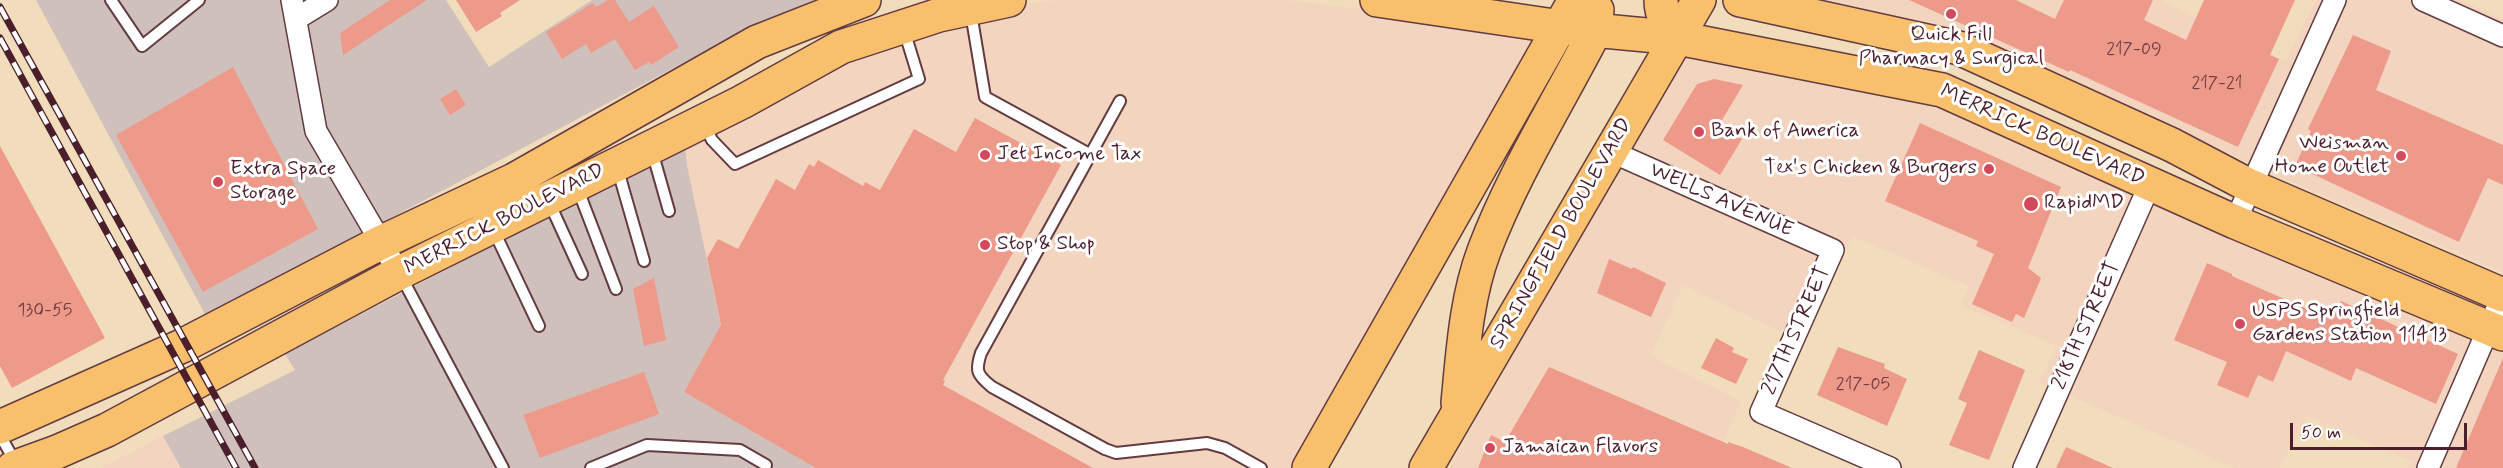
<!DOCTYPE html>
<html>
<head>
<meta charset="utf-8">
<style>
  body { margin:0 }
  #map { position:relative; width:2503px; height:468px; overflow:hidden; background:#f1dcbb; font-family:Mynerve,sans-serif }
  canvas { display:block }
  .scale { position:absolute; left:2290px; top:423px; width:177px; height:27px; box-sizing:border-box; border:3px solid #4a1f2b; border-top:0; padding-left:8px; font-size:18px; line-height:21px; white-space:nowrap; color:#4a1f2b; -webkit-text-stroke:4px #fff; paint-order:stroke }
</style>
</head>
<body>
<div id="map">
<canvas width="2503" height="468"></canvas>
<div class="scale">50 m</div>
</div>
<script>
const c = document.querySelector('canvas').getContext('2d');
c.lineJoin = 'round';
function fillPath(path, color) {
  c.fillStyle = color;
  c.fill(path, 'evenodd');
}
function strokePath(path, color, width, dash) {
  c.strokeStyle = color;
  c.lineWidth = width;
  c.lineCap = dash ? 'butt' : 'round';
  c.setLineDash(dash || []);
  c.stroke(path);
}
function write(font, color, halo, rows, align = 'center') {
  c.font = font + ' Mynerve,sans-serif';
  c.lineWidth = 6;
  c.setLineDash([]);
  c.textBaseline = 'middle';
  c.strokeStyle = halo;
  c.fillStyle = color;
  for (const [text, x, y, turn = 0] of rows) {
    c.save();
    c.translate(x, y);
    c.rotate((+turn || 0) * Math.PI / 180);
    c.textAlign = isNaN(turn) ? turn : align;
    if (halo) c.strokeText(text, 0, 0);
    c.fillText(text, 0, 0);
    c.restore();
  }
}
const built = new Path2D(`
  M1061,0H1284L1549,31L1299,468H818L684,392L687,166L685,145L844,55L1018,5Z
  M1778,0H2160L2286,61L2316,0H2461L2503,19V272L1963,41Z
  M1684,49L1943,99L2503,342V468H2408L2411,461L2307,416L2279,468H2236L2039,382L2057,346L1961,305L1969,286L1852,236L1803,342L1683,285L1650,356L1741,401L1712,468H1450Z
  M163,436L181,468H101Z`);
const industrial = new Path2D(`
  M36,0H446L489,67L592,0H814L717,45L206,316Z
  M685,145L687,166L721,326L684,392L818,468H181L163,436L295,370L285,354Z`);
const building = new Path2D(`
  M390,0H427L343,55L340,33Z
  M456,0H520L500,13L502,16L476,32Z
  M608,0H615L629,22L654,6L679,47L651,65L649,62L635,70L615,39L591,53L586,44L562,59L546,32L593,3L596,7Z
  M1909,0H2016L2055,19L2064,0H2153L2144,20L2186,40L2204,0H2295L2270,55L2279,59L2238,147L2070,70L2069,72Z
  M2353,35L2391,51L2376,90L2503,145V185L2488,178L2459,242L2295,166L2311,131L2308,129Z
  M233,67L318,229L203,292L116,135Z
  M1714,79L1743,85L1719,125L1742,139L1720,175L1663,140L1697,84Z
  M456,89L466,105L450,115L440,99Z
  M975,118L1061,165L943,380L945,381L943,385L1093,468H816L684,392L721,325L707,258L718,239L738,249L776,179L795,190L809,164L814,167L818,160L863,186L865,182L880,190L914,129L956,152Z
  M1920,123L2061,187L2028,268L2041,278L2024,318L2016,314L2012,322L1972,304L1994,254L1976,246L1978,241L1885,201Z
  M0,146L105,338L12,388L0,366Z
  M1609,259L1632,269L1633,267L1666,283L1651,317L1597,293Z
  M2207,263L2232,274V276L2332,320L2341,301L2458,354L2436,404L2356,368L2351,381L2286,351L2273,382L2258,375L2248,398L2217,385L2227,362L2174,340Z
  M654,278L666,340L644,346L633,289Z
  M1716,338L1734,348L1732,352L1748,359L1736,384L1701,368Z
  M1838,347L1885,364L1884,368L1907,379L1887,426L1817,395Z
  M1979,350L2025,370L1989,460L1949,445L1967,403L1958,399Z
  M2503,358V468H2456Z
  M1549,367L1728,444V442L1743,447L1792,468H1478L1491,435L1505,442Z
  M644,372L659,414L540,458L523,415Z
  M2066,447L2113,468H2056Z`);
const lane = new Path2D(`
  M111,0L142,46L199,0
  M971,13L985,97L1091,155
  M1120,101L981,353C975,371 977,375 992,387L1105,449L1116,453L1207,443L1225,448L1261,468
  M704,124L712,140L735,164L919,79L904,30
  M652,151L669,211
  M617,167L644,261
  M577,187L616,289
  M549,202L582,274
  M493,229L539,326
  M401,276L503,468
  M0,435L15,462
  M591,468L647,445L740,450L766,465`);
const street = new Path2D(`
  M292,0L316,131L399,273
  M2423,0L2503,36
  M296,19L327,0
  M1610,151L1833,250L1761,412L1890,468
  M2235,222L2335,0
  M2024,468L2150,184
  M2428,468L2503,295`);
const primary = new Path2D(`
  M1377,0L1561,27L1678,38L1942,90L2235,222L2503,334
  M1661,0C1661,16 1668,26 1678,38
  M1740,0L1959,48L2172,145L2250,186L2503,295
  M1458,403C1463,352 1466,299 1484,251C1513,174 1558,103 1595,31L1597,10
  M0,427L182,346L380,243L514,180L757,42L864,0
  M13,468L57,452L107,430L399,273L742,102L841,47L939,15L1009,0
  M1309,468L1575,0
  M1426,468L1699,0`);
const rail = new Path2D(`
  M0,7L255,468
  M0,38L236,468`);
const markers = [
  [1951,14,6,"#d1495b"],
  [1699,132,6,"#d1495b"],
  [985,155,6,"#d1495b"],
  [2401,156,6,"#d1495b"],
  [1989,169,6,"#d1495b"],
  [218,182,6,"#d1495b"],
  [2031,204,8,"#d1495b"],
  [985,245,6,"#d1495b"],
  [2240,324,6,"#d1495b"],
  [1490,448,6,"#d1495b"]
];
const numberNames = [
  ["217-09",2134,50],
  ["217-21",2217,84],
  ["130-55",45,311],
  ["217-05",1863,385]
];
const poiNames = [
  ["Quick Fill",1951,36,"center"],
  ["Pharmacy & Surgical",1951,60,"center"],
  ["Bank of America",1711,132],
  ["Weisman",2389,144,"right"],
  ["Home Outlet",2389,168,"right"],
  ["Jet Income Tax",997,155],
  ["Tex's Chicken & Burgers",1977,169,"right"],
  ["Extra Space",230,170],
  ["Storage",230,194],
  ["RapidMD",2044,204],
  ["Stop & Shop",997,245],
  ["USPS Springfield",2252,312],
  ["Gardens Station 11413",2252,336],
  ["Jamaican Flavors",1502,448]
];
const streetNames = [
  ["MERRICK BOULEVARD",2042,136,24],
  ["WELLS AVENUE",1721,201,24],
  ["MERRICK BOULEVARD",505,220,-27],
  ["SPRINGFIELD BOULEVARD",1562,234,-60],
  ["218TH STREET",2087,326,-66],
  ["217TH STREET",1797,331,-66]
];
fillPath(built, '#f3d4bf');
fillPath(industrial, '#cfc0bb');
fillPath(building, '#ee9a8a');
strokePath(lane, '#633b41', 14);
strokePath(street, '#633b41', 24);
strokePath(primary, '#633b41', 36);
strokePath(lane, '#fff', 10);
strokePath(street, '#fff', 21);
strokePath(primary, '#f8bf6c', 33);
strokePath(rail, '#4a1f2b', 7);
strokePath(rail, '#fff', 4.5, [14]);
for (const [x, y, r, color] of markers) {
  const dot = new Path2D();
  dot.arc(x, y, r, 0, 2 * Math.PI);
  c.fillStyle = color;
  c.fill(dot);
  strokePath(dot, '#fff', 2);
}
write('18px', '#733e43', null, numberNames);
write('21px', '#4a1f2b', '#fff', poiNames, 'left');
write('21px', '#4a1f2b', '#fff', streetNames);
</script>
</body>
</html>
